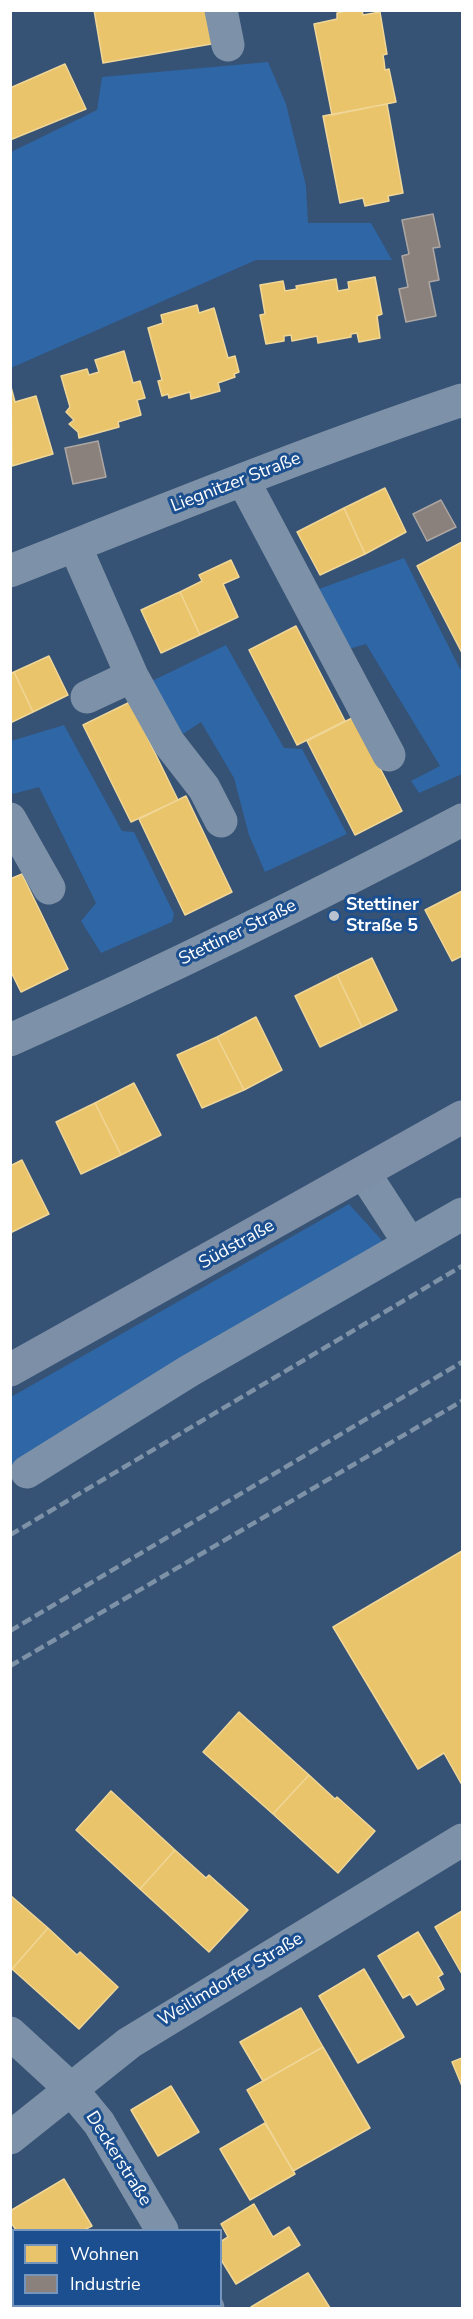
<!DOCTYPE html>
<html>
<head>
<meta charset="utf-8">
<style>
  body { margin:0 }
  #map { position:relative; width:473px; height:2319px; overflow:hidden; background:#365274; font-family:"Nunito Sans",sans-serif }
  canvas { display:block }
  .frame { position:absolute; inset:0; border:12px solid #fff; pointer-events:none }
  .legend { position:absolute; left:12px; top:2229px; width:210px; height:78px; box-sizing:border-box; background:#1b4f8f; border:2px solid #7695bc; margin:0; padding:8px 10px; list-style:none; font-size:18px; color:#fff }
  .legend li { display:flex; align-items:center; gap:12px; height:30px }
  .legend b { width:30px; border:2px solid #7695bc }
</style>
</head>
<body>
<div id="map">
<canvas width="473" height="2319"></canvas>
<div class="frame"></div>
<ul class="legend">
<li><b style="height:16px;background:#e9c46a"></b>Wohnen</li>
<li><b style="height:16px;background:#8a817c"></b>Industrie</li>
</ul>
</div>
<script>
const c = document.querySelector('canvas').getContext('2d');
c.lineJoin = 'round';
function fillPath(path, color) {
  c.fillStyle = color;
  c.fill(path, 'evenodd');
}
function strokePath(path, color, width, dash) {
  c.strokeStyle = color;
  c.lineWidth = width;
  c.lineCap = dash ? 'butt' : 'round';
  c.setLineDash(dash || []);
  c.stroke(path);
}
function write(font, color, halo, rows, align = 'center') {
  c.font = font + ' "Nunito Sans",sans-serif';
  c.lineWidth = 6;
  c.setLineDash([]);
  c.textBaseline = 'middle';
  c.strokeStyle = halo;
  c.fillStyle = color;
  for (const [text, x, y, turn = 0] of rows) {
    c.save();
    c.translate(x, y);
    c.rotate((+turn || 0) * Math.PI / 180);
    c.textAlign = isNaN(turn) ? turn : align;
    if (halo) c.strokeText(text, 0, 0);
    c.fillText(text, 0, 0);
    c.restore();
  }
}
const green = new Path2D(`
  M268,62L286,104L306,186L308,223H371L392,260H256L11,368V152L97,110L102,77Z
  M404,558L460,669H462V774L419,793L411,781L440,766L366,644L349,649L319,589Z
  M226,645L284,748L302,749L347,834L265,872L249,835L234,778L201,722L183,734L152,681Z
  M64,725L122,831L134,832L174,914L172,922L101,953L81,921L96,903L39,787L13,794L11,791V741Z
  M349,1204L386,1245L11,1474V1397Z`);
const homes = new Path2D(`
  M94,10H212L217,43L103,63Z
  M351,10H362L363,15L380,12L387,54L383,55L384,61L385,70L389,69L396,102L332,115L314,24L337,19V13Z
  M65,64L86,109L10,140V88Z
  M387,104L403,193L388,196L389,201L365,206L363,198L340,203L323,116Z
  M375,277L382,314L377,316L380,338L359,342L357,333L351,334V337L318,343L317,336L292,341L291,335L284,336V341L266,344L260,315L265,314L260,285L283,281L285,291L297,289L296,286L336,279L338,291L349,289L348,282Z
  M197,305L199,313L214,308L228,358L235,356L239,372L234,374L235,377L218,383L220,391L191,399L190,392L169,398L168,394L162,396L158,381L162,380L148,328L163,323L161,315Z
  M124,351L133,383L140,381L145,398L137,400L141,415L118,422L119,427L79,438L78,432L69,424L74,420L66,412L70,407L61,376L87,369L89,375L99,372L95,360Z
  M11,387L15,402L36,396L53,454L12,466Z
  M385,488L406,532L365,554L344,508Z
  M344,508L365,554L320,575L297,532Z
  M462,542V653L417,566Z
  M231,560L239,577L223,584L238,617L200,635L180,592L202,581L199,575Z
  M180,592L200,635L161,653L141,610Z
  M296,626L345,721L297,745L249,650Z
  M49,656L68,695L33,712L14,672Z
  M14,672L33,712L10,723V674Z
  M130,702L178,800L131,822L83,725Z
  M354,717L402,811L355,835L307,741Z
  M186,796L232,892L185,915L139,819Z
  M22,874L68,969L21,992L10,970V879Z
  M462,891V956L452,961L425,910Z
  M372,958L397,1010L362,1027L337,975Z
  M337,975L362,1027L320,1047L295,996Z
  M256,1017L282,1070L244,1090L217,1037Z
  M217,1037L244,1090L202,1108L177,1055Z
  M134,1083L161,1135L121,1155L95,1103Z
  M95,1103L121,1155L81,1174L56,1122Z
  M22,1160L49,1214L10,1233V1166Z
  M462,1551V1785L444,1753L418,1769L333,1627Z
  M239,1712L309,1775L273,1814L203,1752Z
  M309,1775L335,1799L337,1797L375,1831L338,1873L273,1814Z
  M111,1791L175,1850L140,1889L76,1830Z
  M175,1850L206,1878L209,1875L248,1910L209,1952L140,1889Z
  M10,1895L48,1928L12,1969L10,1968Z
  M462,1911V1974L435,1927Z
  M48,1928L77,1955L80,1952L118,1987L79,2029L12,1969Z
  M418,1932L443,1974L438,1977L444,1989L417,2005L410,1994L403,1998L378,1956Z
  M364,1969L404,2037L358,2063L319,1996Z
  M301,2008L323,2047L263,2081L240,2042Z
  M323,2047L370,2128L293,2171L247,2090Z
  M462,2058V2086L452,2062Z
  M171,2086L199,2132L158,2156L131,2110Z
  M265,2123L295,2174L250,2200L220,2149Z
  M64,2179L92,2226L84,2230H16L10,2221V2211Z
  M254,2204L273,2237L289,2227L300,2245L236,2284L220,2258V2242L228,2237L221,2224Z
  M308,2273L330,2308H252L251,2307Z
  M17,2306H68L70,2308H11Z
  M95,2306H157L159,2308H97Z`);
const industry = new Path2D(`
  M433,214L440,247L433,248L439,280L429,282L436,316L406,322L399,289L408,287L402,256L409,254L402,220Z
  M98,441L106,477L73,484L65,448Z
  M441,500L456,527L427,541L413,514Z`);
const minor = new Path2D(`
  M221,10L228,45
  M243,480L389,755
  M75,546L132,676L169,743L204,788L221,821
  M10,571C160,512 310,451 462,400
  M87,697L132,676
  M10,819L49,888
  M10,1040C163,972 314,898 462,820
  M364,1173L410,1244
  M27,1472L189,1371L462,1214
  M10,2033L71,2089L99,2123L162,2230
  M10,2138L129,2043L462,1840
  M206,2306L208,2308`);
const major = new Path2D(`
  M10,1370L462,1117`);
const rail = new Path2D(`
  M10,1535L462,1266
  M10,1631L462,1362
  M10,1666L462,1401`);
const markers = [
  [334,916,6,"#b9c2ce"]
];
const streetNames = [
  ["Liegnitzer Straße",236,483,-21],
  ["Stettiner Straße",238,933,-26],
  ["Südstraße",237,1245,-29],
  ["Weilimdorfer Straße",231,1980,-31],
  ["Deckerstraße",118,2159,58]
];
const poiNames = [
  ["Stettiner",346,906],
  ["Straße 5",346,927]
];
fillPath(green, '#2f66a5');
fillPath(homes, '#e9c46a');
strokePath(homes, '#f0d697', 1.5);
fillPath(industry, '#8a817c');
strokePath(industry, '#ada7a3', 1.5);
strokePath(minor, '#7d92a8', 33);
strokePath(major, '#7d8ea7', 33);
strokePath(rail, '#7e92a7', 4.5, [10, 4.5]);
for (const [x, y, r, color] of markers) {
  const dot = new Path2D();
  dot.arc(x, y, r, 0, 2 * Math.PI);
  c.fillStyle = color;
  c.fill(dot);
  strokePath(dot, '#1b4f8f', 2);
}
write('18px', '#fff', '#1b4f8f', streetNames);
write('bold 18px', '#fff', '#1b4f8f', poiNames, 'left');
</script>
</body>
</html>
